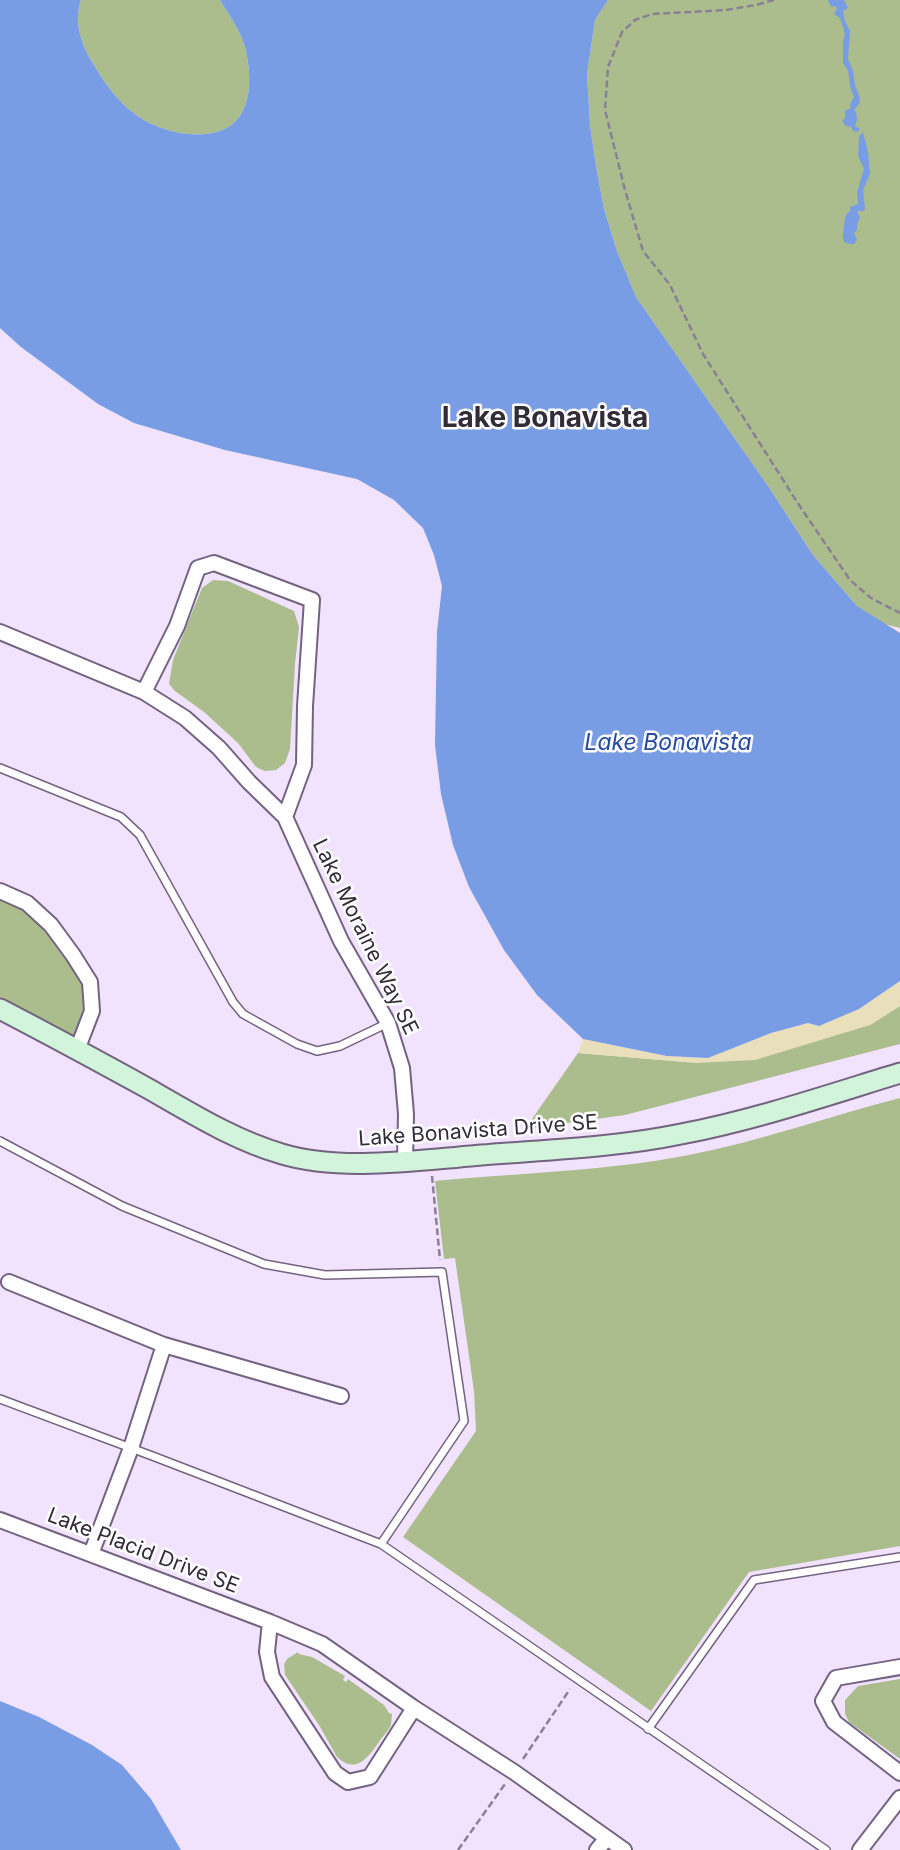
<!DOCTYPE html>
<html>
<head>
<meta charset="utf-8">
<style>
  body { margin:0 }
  canvas { display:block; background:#f1e2fd }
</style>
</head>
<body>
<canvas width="900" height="1850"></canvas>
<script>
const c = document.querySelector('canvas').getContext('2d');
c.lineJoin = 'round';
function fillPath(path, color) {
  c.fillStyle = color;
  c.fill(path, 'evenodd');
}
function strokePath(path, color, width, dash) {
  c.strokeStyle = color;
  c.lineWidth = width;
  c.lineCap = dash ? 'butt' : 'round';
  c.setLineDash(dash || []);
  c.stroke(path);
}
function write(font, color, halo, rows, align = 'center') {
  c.font = font + ' Inter,sans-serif';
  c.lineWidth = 5;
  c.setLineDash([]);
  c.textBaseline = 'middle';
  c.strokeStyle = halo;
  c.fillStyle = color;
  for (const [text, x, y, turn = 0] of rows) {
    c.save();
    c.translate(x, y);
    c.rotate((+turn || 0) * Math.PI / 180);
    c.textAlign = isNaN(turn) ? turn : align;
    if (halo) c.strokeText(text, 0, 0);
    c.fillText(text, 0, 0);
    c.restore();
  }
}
const green = new Path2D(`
  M81,0H220C229,15 240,30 245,47C251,71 254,110 230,126C204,143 158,132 135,114C118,102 104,82 94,65C82,46 73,23 81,0Z
  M608,0H900V628L884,624L857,606L813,555L768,486L636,297L617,251L604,209L596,166L590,125L587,74L595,20Z
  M213,580L228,581L294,611L299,627L295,664L290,749L285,763L276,770L265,771L256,767L238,743L204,712L175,691L169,684L173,660L202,588Z
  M0,891L27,903L73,955L92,1011L77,1050L0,1009Z
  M900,1006V1044L625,1115L525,1129L578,1053L697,1063L870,1025Z
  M900,1098V1546L749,1572L651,1711L403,1537L476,1431L474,1391L455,1258L444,1259L435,1181C518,1173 607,1171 689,1155C761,1141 830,1116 900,1098Z
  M298,1652L299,1654L312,1657L345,1676L343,1680L346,1682L348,1679L384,1705L389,1713L392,1714C392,1715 391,1725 391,1725C389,1730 384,1735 381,1739C370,1755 357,1776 337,1757L319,1725L285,1675L284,1664L287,1659Z
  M900,1679V1759L849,1722L845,1714V1700L858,1686Z`);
const sand = new Path2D(`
  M900,981V1006L870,1025L755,1060L697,1063L578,1053L583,1039L667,1056L708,1058L771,1033L809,1023L819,1026L859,1009Z`);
const water = new Path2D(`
  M0,0H81C73,23 82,46 94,65C104,82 118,102 135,114C158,132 204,143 230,126C254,110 251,71 245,47C240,30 229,15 220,0H608L595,20L587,74L590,125L596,166L604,209L617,251L636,297L768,486L813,555L857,606L900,633V981L859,1009L819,1026L808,1023L771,1033L708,1058L667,1056L583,1039L537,995L504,950L469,887L453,845L441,794L435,745L437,632L442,586L434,555L423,528L394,500L357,479L225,450L134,423L98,404L21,347L0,328Z
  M828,0H844L848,8L843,11L845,21L850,31L848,59L853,71L855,85L860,98L859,104L854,110L856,112L857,119L855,126L860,129L857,132L853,131L851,127L846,126L842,121L845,117V111L851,108L850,104L854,97L850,86L848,70L843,63V41L845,34L840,18L834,14L837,9L836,6L831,7Z
  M863,132L868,152L870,174L863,190L865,209L864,211H857L860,218L857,224V230L854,233L857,240L854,244C840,244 843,238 844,227C845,219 844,216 850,211V207L858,204L857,192L864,169L858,156L859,136Z
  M0,1701L39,1717L92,1745L122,1765L151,1799L181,1850H0Z`);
const path = new Path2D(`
  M774,0L756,5L726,10L652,14L635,20L622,32L608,67L605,110L625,190L643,251L670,285L703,354L799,505L850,580L871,598L900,613
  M427,1131L429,1142
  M432,1176L440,1260
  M523,1759L570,1689
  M458,1850L505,1784`);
const lane = new Path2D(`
  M0,768L121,817L140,835L233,1002L243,1014L297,1044L317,1051L340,1046L388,1023
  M0,1141L122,1206L264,1264L325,1275L442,1272L464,1421L381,1544
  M0,1399L155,1457L381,1544L826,1850
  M648,1729L754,1580L900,1557`);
const street = new Path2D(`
  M0,632L144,692L185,718L219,748L249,782L285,817L341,941L388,1023L402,1068L406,1114L405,1161
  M144,692L177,626L198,568L214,563L312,600L305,706L304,765L285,817
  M0,891L27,903L51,925L73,955L90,982L92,1011L77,1050
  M9,1282L164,1345L341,1396
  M0,1520L270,1622L322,1644L414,1708L514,1772L624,1850
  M91,1554L131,1448L164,1345
  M270,1622L267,1652L272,1677L335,1773L348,1782L370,1777L414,1708
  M900,1667L836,1678L823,1701L834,1722L900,1773
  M597,1850L607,1838
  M860,1850L900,1798`);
const secondary = new Path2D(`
  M0,1009C50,1035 100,1062 149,1089C191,1113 234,1140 282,1154C338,1171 412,1161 471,1156C539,1150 614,1148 681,1134C755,1120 828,1095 900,1073`);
const streetNames = [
  ["Lake Moraine Way SE",365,937,64],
  ["Lake Bonavista Drive SE",478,1131,-4],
  ["Lake Placid Drive SE",143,1551,21]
];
const waterNames = [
  ["Lake Bonavista",668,743]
];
const districtNames = [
  ["Lake Bonavista",545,419]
];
fillPath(green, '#abbd8d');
fillPath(sand, '#e9dfba');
fillPath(water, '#799de5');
strokePath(lane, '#736380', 10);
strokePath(street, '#736380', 18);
strokePath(secondary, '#736380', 23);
strokePath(path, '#8a8093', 2.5, [7, 3.5]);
strokePath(lane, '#fff', 7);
strokePath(street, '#fff', 14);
strokePath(secondary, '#d1f4da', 19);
write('21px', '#322c38', '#fff', streetNames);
write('italic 23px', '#264b9f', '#fff', waterNames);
write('bold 28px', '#322c38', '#fff', districtNames);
</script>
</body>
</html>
